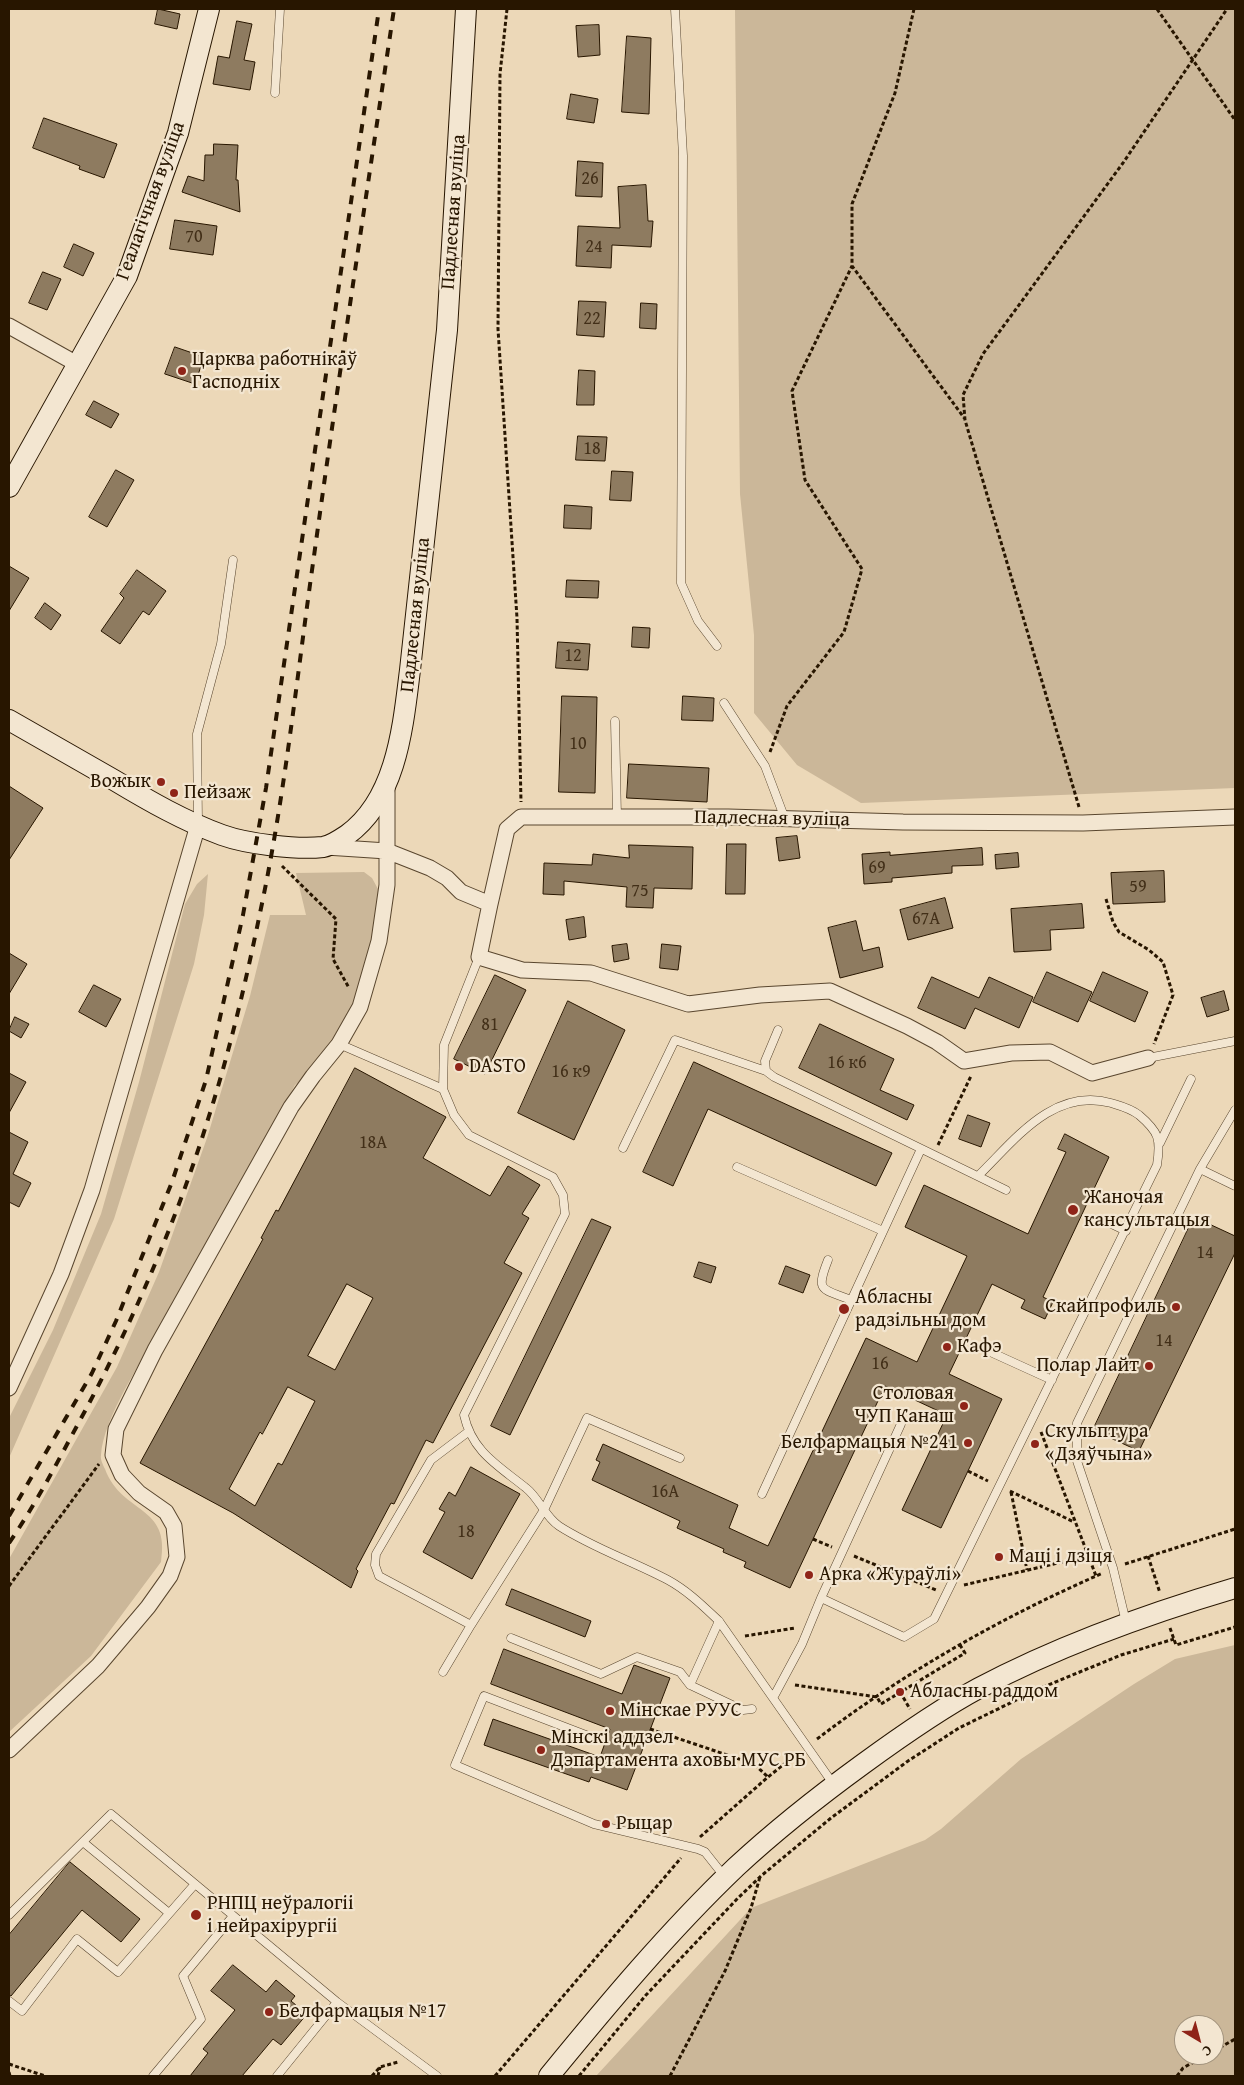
<!DOCTYPE html>
<html>
<head>
<meta charset="utf-8">
<style>
  body { margin:0 }
  #map { position:relative; width:1244px; height:2085px; overflow:hidden; background:#ecd8b8; font-family:"Gentium Book Plus",serif }
  canvas { display:block }
  .frame { position:absolute; inset:0; border:10px solid #281600; pointer-events:none }
  .north { position:absolute; left:1174px; top:2015px; width:50px; height:50px; box-sizing:border-box; background:#f3e6d1; border:1px solid #a2937d; border-radius:50%; rotate:143deg; font-size:14px; font-weight:700; line-height:20px; text-align:center; color:#281600 }
  .north::after { content:''; display:block; margin:auto; width:18px; height:22px; background:#8f2418; clip-path:polygon(50% 0,100% 100%,50% 72%,0 100%) }
</style>
</head>
<body>
<div id="map">
<canvas width="1244" height="2085"></canvas>
<div class="frame"></div>
<div class="north">С</div>
</div>
<script>
const c = document.querySelector('canvas').getContext('2d');
c.lineJoin = 'round';
function fillPath(path, color) {
  c.fillStyle = color;
  c.fill(path, 'evenodd');
}
function strokePath(path, color, width, dash) {
  c.strokeStyle = color;
  c.lineWidth = width;
  c.lineCap = dash ? 'butt' : 'round';
  c.setLineDash(dash || []);
  c.stroke(path);
}
function write(font, color, halo, rows, align = 'center') {
  c.font = font + ' "Gentium Book Plus",serif';
  c.lineWidth = 4.5;
  c.setLineDash([]);
  c.textBaseline = 'middle';
  c.strokeStyle = halo;
  c.fillStyle = color;
  for (const [text, x, y, turn = 0] of rows) {
    c.save();
    c.translate(x, y);
    c.rotate((+turn || 0) * Math.PI / 180);
    c.textAlign = isNaN(turn) ? turn : align;
    if (halo) c.strokeText(text, 0, 0);
    c.fillText(text, 0, 0);
    c.restore();
  }
}
const green = new Path2D(`
  M735,9H1235V788L861,803L797,765L754,713V635L740,494Z
  M364,872L372,878L378,889V900L376,922L355,1000L345,1024L314,1070L295,1085C252,1166 207,1246 162,1326C143,1358 103,1419 101,1455C100,1459 103,1465 105,1469C122,1515 171,1504 161,1562L91,1656L9,1732V1559L117,1367L159,1272L207,1138L250,996L270,915H306L296,873Z
  M208,874L204,915L194,964L114,1219L9,1458V1418L53,1330L101,1214L139,1082L185,904L197,884Z
  M1235,1645V2076H596L751,1908L925,1840L941,1829L1021,1759L1134,1684L1175,1659ZM1184,2025H1214V2055H1184Z`);
const building = new Path2D(`
  M158,9L180,14L177,29L155,24Z
  M237,21L252,24L244,60L255,62L250,90L213,84L218,56L229,58Z
  M599,25L600,55L578,57L576,26Z
  M627,36L651,38L649,114L622,112Z
  M571,94L598,99L594,123L567,119Z
  M44,118L117,144L104,178L79,169L80,166L33,148Z
  M214,144L238,145L236,180H238L240,212L182,192L188,176L204,181L205,155H213Z
  M578,161L603,163L602,197L576,196Z
  M646,185L648,221H653L651,247L612,245L611,268L576,266L578,226L620,228L618,187Z
  M175,220L217,226L213,255L170,249Z
  M74,244L94,253L83,276L64,267Z
  M43,272L61,279L47,310L29,303Z
  M579,301L606,302L604,337L577,335Z
  M641,303L657,304L656,329L640,328Z
  M175,347L204,357L195,384L165,374Z
  M579,370L595,371L594,405H577Z
  M94,401L119,414L111,428L86,415Z
  M578,436L607,437L605,461L576,460Z
  M116,470L134,480L107,527L89,517Z
  M612,471L633,472L631,501L610,500Z
  M565,505L592,507L591,529L564,528Z
  M9,566L29,578L9,611Z
  M137,570L166,591L149,615L143,611L120,644L101,631L124,598L120,594Z
  M567,580L599,581L598,598L566,597Z
  M45,603L61,615L51,630L35,618Z
  M633,627L650,628L649,648L632,647Z
  M558,642L590,644L588,670L556,668Z
  M562,696L597,697L595,793L559,792Z
  M683,696L714,698L713,721L682,720Z
  M629,764L709,768L707,802L627,798Z
  M9,786L43,808L9,860Z
  M797,836L800,858L779,861L776,838Z
  M727,844H746L745,894H726Z
  M629,845L693,847L692,889L654,888L653,908L626,907L627,887L564,881V895L543,894L544,863L592,865L593,854L629,858Z
  M982,848L983,865L952,866V873L892,878V882L864,884L862,854L890,852V855Z
  M1018,853L1019,867L996,869L995,855Z
  M1164,871L1165,902L1113,904L1111,873Z
  M945,898L953,928L908,940L900,910Z
  M1082,904L1084,928L1050,930L1051,950L1014,952L1011,909Z
  M584,917L586,937L569,940L566,920Z
  M856,921L863,951L879,947L883,967L840,978L828,928Z
  M627,944L629,959L614,962L612,946Z
  M662,944L681,946L678,970L660,968Z
  M9,953L27,964L9,994Z
  M1047,972L1092,992L1078,1022L1033,1002Z
  M1103,972L1148,992L1135,1022L1090,1001Z
  M495,975L526,990L485,1074L454,1059Z
  M932,977L979,998L989,977L1033,997L1019,1028L975,1008L965,1029L918,1008Z
  M94,985L121,999L106,1027L79,1012Z
  M1224,991L1229,1010L1207,1017L1201,998Z
  M568,1001L625,1030L574,1140L518,1113Z
  M15,1017L29,1024L21,1038L9,1031Z
  M820,1024L894,1059L880,1090L914,1105L907,1120L799,1068Z
  M694,1062L892,1153L876,1186L708,1109L673,1186L643,1172Z
  M355,1068L446,1117L423,1158L490,1196L508,1166L540,1185L522,1214L529,1218L504,1263L522,1273L433,1443L426,1440L394,1504L391,1503L356,1569L358,1571L351,1588L233,1513L140,1463L263,1239L261,1238L276,1210L278,1211ZM347,1284L373,1298L335,1370L308,1356ZM288,1387L315,1401L282,1465L278,1463L255,1506L229,1489L260,1432L262,1434Z
  M9,1073L26,1082L9,1113Z
  M968,1115L990,1123L981,1147L959,1139Z
  M9,1132L28,1142L13,1174L31,1183L19,1207L9,1202Z
  M1065,1134L1109,1157L1043,1297L1053,1302L1045,1319L1021,1308L1025,1300L992,1284L949,1374L1002,1399L941,1528L902,1510L947,1415L885,1386L790,1588L744,1567L746,1562L723,1552L724,1549L677,1528L680,1521L592,1480L600,1462L596,1460L603,1444L738,1505L729,1528L768,1546L866,1338L917,1362L967,1256L905,1227L924,1185L1028,1234L1066,1152L1058,1149Z
  M1194,1217L1235,1236V1253L1139,1451L1093,1430Z
  M592,1219L611,1227L510,1435L491,1426Z
  M699,1262L716,1267L711,1283L694,1277Z
  M786,1266L810,1275L803,1293L779,1284Z
  M471,1467L520,1494L472,1579L423,1552L445,1512L439,1509L449,1492L455,1496Z
  M512,1589L591,1621L585,1637L506,1605Z
  M504,1649L622,1694L634,1665L670,1678L627,1790L591,1777L589,1782L484,1745L493,1719L600,1757L610,1729L491,1684Z
  M70,1862L140,1919L121,1942L82,1910L11,1996L9,1995V1935Z
  M233,1965L266,1992L276,1980L295,1996L291,2001L307,2014L281,2045L273,2039L242,2076H190L208,2053L203,2049L235,2010L211,1991Z`);
const path = new Path2D(`
  M507,9L500,74L498,329L517,618L521,802
  M914,9L895,93L852,204V266L965,419
  M1157,9L1235,120
  M770,752L787,706L844,632L862,569L805,480L792,391L852,266
  M1079,807L965,420L963,395L983,354L1123,163L1227,9
  M282,866L336,919L333,959L349,988
  M1106,899L1113,922L1119,932L1149,950L1163,962L1173,995L1154,1044
  M938,1145L971,1076
  M1041,1432L1096,1576
  M968,1471L988,1481
  M1010,1491L1074,1522
  M1011,1492L1027,1570
  M813,1539L832,1547
  M854,1556L936,1590
  M1148,1556L1160,1593
  M1125,1564L1235,1529
  M964,1585L1088,1556
  M9,1586L99,1464
  M1170,1628L1176,1645L1235,1627
  M745,1636L795,1628
  M795,1685L877,1697L881,1704L965,1653L960,1645
  M900,1692L910,1709
  M650,1729L754,1764L768,1777
  M817,1739C905,1672 1002,1617 1103,1573
  M700,1837L768,1777L798,1753
  M1214,2051L1235,2039
  M9,2064L45,2076
  M9,2072L10,2076
  M372,2076L380,2067L398,2062
  M378,2076L380,2067
  M495,2076L681,1858
  M579,2076L646,1995L738,1898L761,1876L831,1818L908,1761L959,1728L1041,1688L1121,1655L1174,1639
  M670,2076L725,1971L751,1908L760,1877
  M1177,2076L1183,2068L1206,2055`);
const lane = new Path2D(`
  M675,9L683,156L681,583L698,621L717,646
  M275,93L280,9
  M724,703L765,766L785,819
  M615,721L617,817
  M198,823L197,734L221,644L233,560
  M479,957L444,1045L443,1089L454,1115L469,1135L553,1177L563,1195L565,1214L464,1415C472,1452 499,1466 526,1488C539,1498 545,1517 559,1526C593,1548 632,1561 668,1580C688,1591 703,1606 719,1621L834,1785
  M778,1030L765,1061L766,1071L774,1077L1006,1190
  M339,1044L443,1089
  M1148,1058L1235,1041
  M1160,1143L1191,1079
  M623,1148L675,1040L766,1071
  M737,1167L883,1231
  M1200,1169L1235,1186
  M1103,1220L1126,1231
  M828,1260C815,1293 822,1288 851,1300
  M986,1350L1052,1380
  M901,1424L821,1598L904,1637L934,1619L1157,1165C1161,1139 1159,1132 1139,1115C1130,1108 1121,1106 1111,1103C1053,1087 1015,1140 978,1176
  M468,1432L431,1460L376,1554L375,1565L379,1576L471,1625L544,1510L587,1418L680,1458
  M762,1494L921,1149
  M1126,1622L1113,1568L1077,1461V1423L1200,1169L1235,1110
  M511,1638L601,1674L637,1657L680,1672L690,1685L743,1710L752,1709
  M443,1672L471,1625
  M690,1685L719,1621
  M773,1698L802,1644L821,1598
  M591,1737L484,1696L455,1765L594,1824L698,1849L705,1852L724,1876
  M83,1842L169,1913
  M9,1915L111,1814L337,2002L437,2076
  M9,2001L22,2011L77,1939L118,1972L195,1884
  M153,2076L201,2019L183,1976L233,1916
  M277,2076L337,2002`);
const street = new Path2D(`
  M9,326L77,364
  M326,847L387,851L430,868L447,878L461,892L490,904L507,829L521,817H728L903,822L1083,823L1235,817
  M490,904L479,957L522,970L591,973L688,1004L760,995L830,991L907,1026L937,1042L964,1061L1011,1053L1050,1052L1092,1073L1148,1058
  M9,1388L61,1274L92,1190L198,825
  M9,1750L98,1666L148,1607L170,1576L177,1557L174,1526L166,1512L139,1493L122,1475L113,1455L116,1429L155,1350L291,1107L313,1076L339,1044L360,1007L379,941L387,885V784`);
const secondary = new Path2D(`
  M9,487L127,276L178,133L209,9
  M9,720C44,740 79,760 114,780C149,801 184,821 222,835C247,844 297,850 323,847C330,846 341,839 347,835C397,799 403,726 410,670L447,330L466,9
  M549,2076C608,2004 668,1932 736,1867C776,1830 819,1796 863,1764C900,1737 938,1710 979,1688C1060,1645 1147,1614 1235,1588`);
const rail = new Path2D(`
  M9,1516L92,1373L116,1321L172,1182L206,1080L243,915L266,788L379,9
  M9,1543C38,1501 61,1455 85,1411C135,1317 178,1217 209,1116C230,1050 246,981 260,913C285,796 297,675 314,556C339,374 367,191 394,9`);
const markers = [
  [182,371,5,"#8f2418"],
  [161,782,5,"#8f2418"],
  [174,793,5,"#8f2418"],
  [459,1067,5,"#8f2418"],
  [1073,1210,6,"#8f2418"],
  [1176,1307,5,"#8f2418"],
  [844,1309,6,"#8f2418"],
  [947,1347,5,"#8f2418"],
  [1149,1366,5,"#8f2418"],
  [964,1406,5,"#8f2418"],
  [968,1443,5,"#8f2418"],
  [1035,1444,5,"#8f2418"],
  [999,1557,5,"#8f2418"],
  [809,1575,5,"#8f2418"],
  [900,1692,5,"#8f2418"],
  [610,1711,5,"#8f2418"],
  [541,1750,5,"#8f2418"],
  [606,1824,5,"#8f2418"],
  [196,1915,6,"#8f2418"],
  [269,2012,5,"#8f2418"]
];
const numberNames = [
  ["26",590,179],
  ["70",194,237],
  ["24",594,247],
  ["22",592,319],
  ["18",592,449],
  ["12",573,656],
  ["10",578,744],
  ["69",877,868],
  ["59",1138,887],
  ["75",640,891],
  ["67А",926,919],
  ["81",490,1025],
  ["16 к6",847,1063],
  ["16 к9",571,1072],
  ["18А",373,1143],
  ["14",1205,1253],
  ["14",1164,1341],
  ["16",880,1364],
  ["16А",665,1492],
  ["18",466,1532]
];
const streetNames = [
  ["Геалагічная вуліца",151,201,-70],
  ["Падлесная вуліца",454,212,-86],
  ["Падлесная вуліца",416,615,-84],
  ["Падлесная вуліца",772,819,1]
];
const poiNames = [
  ["Царква работнікаў",192,360],
  ["Гасподніх",192,383],
  ["Вожык",151,782,"right"],
  ["Пейзаж",184,793],
  ["DASTO",469,1067],
  ["Жаночая",1084,1198],
  ["кансультацыя",1084,1221],
  ["Абласны",855,1298],
  ["радзільны дом",855,1321],
  ["Скайпрофиль",1166,1307,"right"],
  ["Кафэ",957,1347],
  ["Полар Лайт",1139,1366,"right"],
  ["Столовая",954,1394,"right"],
  ["ЧУП Канаш",954,1417,"right"],
  ["Скульптура",1045,1432],
  ["«Дзяўчына»",1045,1455],
  ["Белфармацыя №241",958,1443,"right"],
  ["Маці і дзіця",1009,1557],
  ["Арка «Жураўлі»",819,1575],
  ["Абласны раддом",910,1692],
  ["Мінскае РУУС",620,1711],
  ["Мінскі аддзел",551,1738],
  ["Дэпартамента аховы МУС РБ",551,1761],
  ["Рыцар",616,1824],
  ["РНПЦ неўралогіі",207,1904],
  ["і нейрахірургіі",207,1927],
  ["Белфармацыя №17",279,2012]
];
fillPath(green, '#cbb799');
fillPath(building, '#8e7b60');
strokePath(building, '#281600', 1);
strokePath(lane, '#59462e', 9);
strokePath(street, '#59462e', 17);
strokePath(secondary, '#281600', 22);
strokePath(path, '#281600', 3, [4, 2.5]);
strokePath(lane, '#f3e6d1', 8);
strokePath(street, '#f3e6d1', 15);
strokePath(secondary, '#f3e6d1', 20);
strokePath(rail, '#281600', 4, [9, 9]);
for (const [x, y, r, color] of markers) {
  const dot = new Path2D();
  dot.arc(x, y, r, 0, 2 * Math.PI);
  c.fillStyle = color;
  c.fill(dot);
  strokePath(dot, '#f3e6d1', 2);
}
write('18px', '#422f18', null, numberNames);
write('20px', '#281600', '#f3e6d1', streetNames);
write('20px', '#281600', '#f3e6d1', poiNames, 'left');
</script>
</body>
</html>
